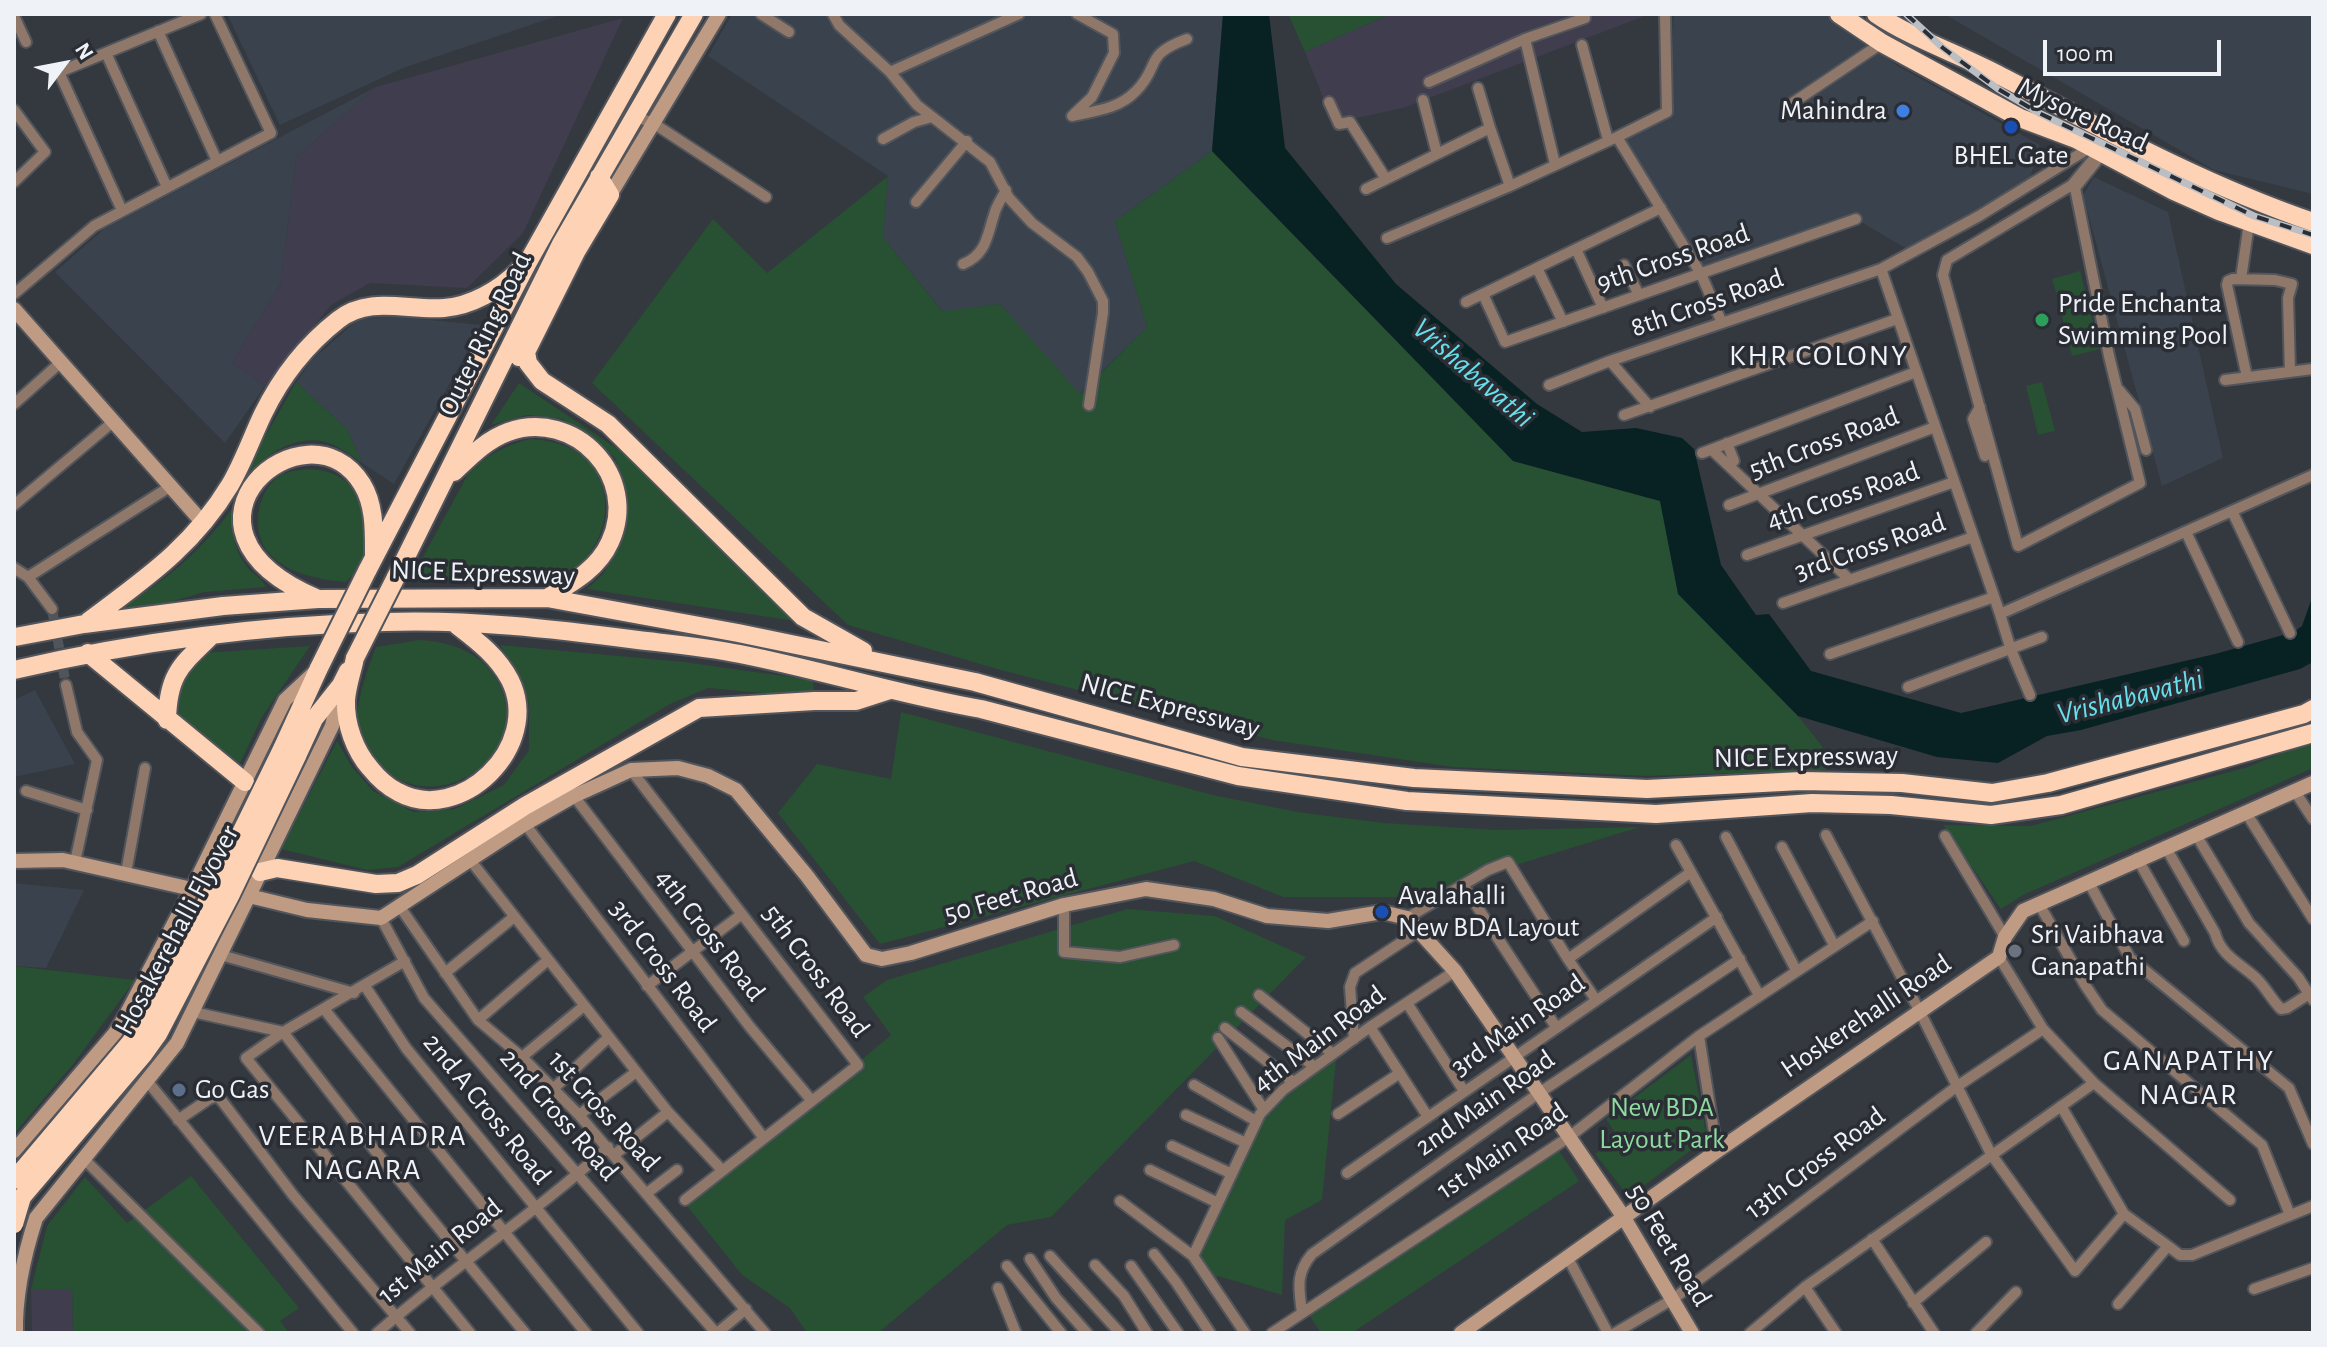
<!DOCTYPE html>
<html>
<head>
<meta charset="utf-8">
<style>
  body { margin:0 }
  #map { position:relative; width:2327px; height:1347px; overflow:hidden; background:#34383f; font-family:"Alegreya Sans",sans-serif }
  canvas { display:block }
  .frame { position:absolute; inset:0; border:16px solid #eff3f7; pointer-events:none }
  .north { position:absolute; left:24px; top:24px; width:80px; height:80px; -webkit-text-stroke:6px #2a2e34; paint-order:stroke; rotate:58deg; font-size:22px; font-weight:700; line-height:32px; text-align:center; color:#eff3f7 }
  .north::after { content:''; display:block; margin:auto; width:28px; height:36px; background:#eff3f7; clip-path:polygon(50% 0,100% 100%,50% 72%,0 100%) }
  .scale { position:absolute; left:2043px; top:40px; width:178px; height:36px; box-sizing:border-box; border:4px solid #eff3f7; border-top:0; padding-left:10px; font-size:24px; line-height:28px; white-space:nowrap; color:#eff3f7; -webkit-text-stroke:6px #2a2e34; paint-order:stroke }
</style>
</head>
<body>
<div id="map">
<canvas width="2327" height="1347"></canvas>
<div class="frame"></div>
<div class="north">N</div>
<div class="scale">100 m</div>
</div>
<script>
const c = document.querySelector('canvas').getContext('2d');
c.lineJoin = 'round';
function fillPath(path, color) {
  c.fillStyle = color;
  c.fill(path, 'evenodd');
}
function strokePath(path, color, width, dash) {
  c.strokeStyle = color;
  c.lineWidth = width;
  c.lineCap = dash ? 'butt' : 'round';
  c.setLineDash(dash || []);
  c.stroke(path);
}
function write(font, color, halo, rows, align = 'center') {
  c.font = font + ' "Alegreya Sans",sans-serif';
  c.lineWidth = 7;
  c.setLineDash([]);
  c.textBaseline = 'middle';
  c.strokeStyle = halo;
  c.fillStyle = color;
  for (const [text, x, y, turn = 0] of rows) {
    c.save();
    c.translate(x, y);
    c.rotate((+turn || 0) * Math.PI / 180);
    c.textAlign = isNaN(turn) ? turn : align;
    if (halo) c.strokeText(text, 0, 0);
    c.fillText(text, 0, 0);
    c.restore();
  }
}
const commercial = new Path2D(`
  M1390,14H1650L1403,108L1333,123L1305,52Z
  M623,18L523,233L467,288L370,283L331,305L265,386L232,363L280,285L296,157L376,87Z
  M31,1289H72L73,1333H32Z`);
const built = new Path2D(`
  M227,14H563L403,68L280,125Z
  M732,14H1223L1212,151L1115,221L1147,327L1079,394L1000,304L943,312L883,237L888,176L708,56Z
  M1674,14H1828L1896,65L2040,145L2029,181L1917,255L1856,219L1703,272L1620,138L1669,107Z
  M1944,14H2313V194L2214,170Z
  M376,87L296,157L280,285L232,363L265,386L225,443L55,272L104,229Z
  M2094,177L2168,212L2223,458L2162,486L2083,195Z
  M388,316L482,325L394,484L362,463L347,429L296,382L312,360L357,320Z
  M35,690L75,764L14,777V700Z
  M14,883L84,890L46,968L14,966Z`);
const green = new Path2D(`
  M1288,14H1390L1305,52Z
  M1212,151L1513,461L1660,501L1679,594L1798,716L1822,746L1826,770L1646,776L1453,767L1272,740L997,669L848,625L592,383L713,219L767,273L888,176L883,237L942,311L1000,304L1080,394L1147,327L1115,221Z
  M2080,271L2086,294L2059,302L2052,279Z
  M2087,298L2100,349L2072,356L2059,305Z
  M296,382L347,429L362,463C351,455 336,444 322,441C294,436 265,454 248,475L246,470Z
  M2042,382L2055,431L2038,435L2026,386Z
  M519,383L628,456L801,622L587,589L603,574L619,548L627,527L624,483L615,458L604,447L563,419L527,415L491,425Z
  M530,439C552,440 576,446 591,465C621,503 601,560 558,578C536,587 508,581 485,580C460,579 436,579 411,579L467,476C485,455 504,446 530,439Z
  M308,469C348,470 363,494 365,531C366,541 366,553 363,563C360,570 351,576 346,582C319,580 284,573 267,551C250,528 258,487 283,474C291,471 299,470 308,469Z
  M235,505C230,528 233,549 248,568C254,575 262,578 266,587L204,592L140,611L132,612L126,604C171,578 205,546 235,505Z
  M420,640C454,642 484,653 500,686C534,760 430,823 376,762C371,756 363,749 361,743C351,711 365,676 376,647Z
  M500,645L684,662L806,679L813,682L814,694L807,697L708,688L670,704L398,867L367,870L281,849L337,741L352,767L373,791L413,812L455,809L504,785L529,750V703L518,674Z
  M310,646L262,717L240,763L178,719L179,681L201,653Z
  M901,712L1213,795L1297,812L1384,823L1497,830L1640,827L1411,897H1283L1194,861L880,944L778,813L817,764L891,779Z
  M2313,740V768L2023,895L2001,909L1943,825L2031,826L2248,767Z
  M1127,909L1215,916L1306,957L1051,1217L1007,1225L878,1333H807L790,1308L742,1275L687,1206L891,1035L863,997L887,980Z
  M14,966L135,980L74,1063L14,1134Z
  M1691,1055L1707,1138L1629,1197L1595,1154L1618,1137L1606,1119Z
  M1336,1060L1322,1200L1285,1220L1282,1295L1218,1276L1212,1282L1196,1256L1265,1112Z
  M1558,1149L1579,1181L1352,1333H1321L1309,1315Z
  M191,1176L299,1308L280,1321L289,1333H73L72,1289H31L47,1226L85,1177L127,1223Z`);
const water = new Path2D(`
  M1223,14H1269L1285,148L1396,284L1537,404L1582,432L1636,428L1682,438L1694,449L1721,565L1756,615L1769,614L1811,671L1961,713L2215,654L2294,632L2302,626L2313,595V662L2300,669L2081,730L2047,736L1998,763L1937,757L1798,716L1678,594L1660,501L1513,461L1212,151Z`);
const streetTunnel = new Path2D(`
  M52,609L66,685`);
const street = new Path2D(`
  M761,14L789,32
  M833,14L839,25L890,72L917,105L990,162L1009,198L1032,223L1077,257L1088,272L1103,301V313L1089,405
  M14,16L26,42
  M158,31L217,161
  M1582,45L1608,140
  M106,53L167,187
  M890,72L1019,14
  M1429,82L1525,39
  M1423,100L1437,154
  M1329,102L1339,124L1350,122L1386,179
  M1788,106L1882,43
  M14,110L45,152L14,182
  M1074,114L1092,97L1114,53L1113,34L1077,14
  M634,116L653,123L766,197
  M1072,116C1095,111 1119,109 1136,91C1161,66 1143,55 1187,39
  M1490,128L1510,186
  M1617,137L1667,112L1665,14
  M883,139L914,122L932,117
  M2100,151L2072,185L1947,260L1943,275L2018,546L2140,483L2109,356L2075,188L2103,153
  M1555,164L1525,39L1585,18
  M1366,189L1490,128L1478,88
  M916,202L967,141
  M120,206L59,72L201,14
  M1387,238L1510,186L1617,137L1701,274L1722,323
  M1576,249L1603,308
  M963,264C986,255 987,236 994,215C996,206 1002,198 1006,190
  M1624,265L1639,295
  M1537,268L1563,322
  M1881,269L2000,614L2313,475
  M2241,279L2249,223
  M14,294L94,226L271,133L215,14
  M1483,294L1505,342L1856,219
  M1466,302L1661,208
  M1610,361L1650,407
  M2247,377L2227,285L2228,281L2233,279L2275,280L2292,284L2288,298L2290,372
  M2225,380L2313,369
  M1549,385L1610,361L1881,269L1979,216L2091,147
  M2119,390L2135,409L2146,450
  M14,404L61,362
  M1980,407L1973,419L1985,456
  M1624,415L1897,319
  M1727,443L1734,461
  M1712,450L1850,580
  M1702,453L1916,372
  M14,505L114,421
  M1729,505L1935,427
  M2232,511L2290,633
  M2186,532L2238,642
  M1747,555L1954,482
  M14,568L28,577L171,486
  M28,577L52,609
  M1783,603L1973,537
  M2000,614L2011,650L2030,695
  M1830,654L1994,597
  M66,685L77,732L97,760L75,862
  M1908,687L2042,637
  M631,770L858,1065L685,1200
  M2294,790L2313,819
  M26,791L87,810
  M574,796L750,1027L812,1101
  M2245,811L2313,919
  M525,824L763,1137
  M2195,833L2249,923L2298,977L2313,1000
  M1826,835L1919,1010L1991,1154L2075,1271L2124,1214L2061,1106
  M1945,836L2005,937
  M1726,837L1796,970
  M1676,845L1759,995
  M2165,846L2215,933C2221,956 2240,963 2257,979C2266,988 2272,1000 2281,1009L2287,1008L2309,994
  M1782,847L1834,945
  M2137,858L2184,941
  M471,861L668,1112L722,1170
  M126,873L145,768
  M2088,881L2130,958L2289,1088L2313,1144
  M1463,885L1556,1027
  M2039,904L2085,985L2102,1010L2262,1145L2290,1215
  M1064,905V952L1120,957L1174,945
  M400,907L478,1020L522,1057L579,1115L765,1333
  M381,918L424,998L716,1333
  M1407,918L1488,870L1508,862L1568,959L1691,872
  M221,955L354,993
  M1999,957L2043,1029L2094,1083L2230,1200
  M1568,959L1596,1000
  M405,961L283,1032L246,1058L470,1333
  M445,973L514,917
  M365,986L406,1048L638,1333
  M647,986L742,914
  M1259,995L1333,1054
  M1407,1003L1464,1091
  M324,1009L586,1333
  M193,1012L283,1032L373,1148L525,1333
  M1241,1012L1315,1067
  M478,1020L548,960
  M1370,1027L1428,1117
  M1225,1028L1293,1082
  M1699,1036L1717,1151
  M1218,1038L1264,1110
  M1354,1039L1350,987L1355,973L1420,930
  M522,1057L584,1006
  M148,1082L353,1333
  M1194,1085L1256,1121
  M553,1089L609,1037
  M1338,1114L1400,1073
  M579,1115L636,1072
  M1186,1115L1246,1143
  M178,1120L209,1099L217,1096L222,1101L293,1195L410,1333
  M1172,1146L1232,1174
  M614,1155L668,1112
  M84,1159L259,1333
  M1150,1170L1218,1203
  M1347,1173L1717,917
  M647,1193L677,1170
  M1120,1201L1193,1256
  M1872,1239L1934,1333
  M2168,1246L2180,1255H2192L2313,1206
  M1154,1254L1176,1282L1210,1333
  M1050,1256L1120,1333
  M1568,1258L1608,1333
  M1030,1259L1056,1298L1087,1333
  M1095,1265L1124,1296L1147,1333
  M1007,1266L1061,1333
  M1131,1266L1178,1333
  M1805,1287L1836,1333
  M998,1288L1016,1333
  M2254,1289L2313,1268
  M1913,1303L1986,1242
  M2118,1304L2168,1246L2124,1214
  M1302,1313C1299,1289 1295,1274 1312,1254L1539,1093L1740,959
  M377,1333C451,1268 535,1214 608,1147
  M717,1333L746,1309
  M1245,1333L1193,1256L1260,1114L1283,1090L1370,1027L1455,971
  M1272,1333L1569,1137L1699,1036L1873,921
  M1615,1333L1673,1299L1956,1087L2043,1029
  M1750,1333L1805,1287L2094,1083
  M1976,1333L2016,1292`);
const secondary = new Path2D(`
  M610,195L719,14
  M14,309L203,523
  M14,861L63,860L192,889L249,896L307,910L381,918L525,824L574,796L631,770L678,768L708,776L736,790L807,876L866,955L882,959L911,953L1064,905L1146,889L1214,899L1267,916L1328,921L1382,912L1407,918L1455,971L1539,1093L1623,1216L1692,1333
  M14,1151L115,1033L126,1015L192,889L285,700L316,671
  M16,1333C15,1293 24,1255 36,1218L177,1043L332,726L341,686
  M1461,1333L1717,1151L1999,957L2005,937L2023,911L2313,783`);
const highway = new Path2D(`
  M1839,14L1882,43L2020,118L2076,139L2174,191L2219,211L2313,245
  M1876,14C1913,39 1957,53 1997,74C2101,128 2202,184 2313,222
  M526,352L528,363L542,381L608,424L803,617L863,651
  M519,357L526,352L576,252L610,195L599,177
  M454,472C470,457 486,440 508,432C575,408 640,477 610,542C598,569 572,583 547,598
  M367,571L528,262L667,14
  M395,579L561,244L694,14
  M316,598C150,527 307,396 362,484C375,505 374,532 374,556
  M86,623C143,580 192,548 230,485C243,463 252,437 263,414C281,377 306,345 338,320C369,295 408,311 444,308C471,306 499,290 518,271
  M84,624L223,606L318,599L547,598L738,633L975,682L1242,757L1414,778L1647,789L1801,781L1902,783L1992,793L2048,783L2304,714L2313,709
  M88,653L245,782
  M355,658C352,672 347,686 346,700C345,724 355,751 370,768C378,778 386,786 398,792C460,826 543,746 510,680C497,655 476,640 454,623
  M14,670C135,642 261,625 385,622C469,619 554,629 638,640C672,644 706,647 740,654C821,670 900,695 981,709L1238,776L1407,801L1656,814L1812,803L1891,805L1991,815L2061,805L2313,733
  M167,720C168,674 181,665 212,635
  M282,749L319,668
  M297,756L314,719L341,685L348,671
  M260,872L277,868L376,884L398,883L417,875L525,806L699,708L814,701H856L890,690`);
const rail = new Path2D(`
  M1906,14L1943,48L1998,89L2039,113L2254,216L2313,235`);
const highwayBridge = new Path2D(`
  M15,637L84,624
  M355,658L395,579
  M319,668L367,571
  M14,1180L129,1044L143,1025L214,888L282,749
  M14,1224L22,1197L143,1055L158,1034L230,896L297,756`);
const markers = [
  [1903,111,8,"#3f7fe0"],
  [2011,127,8,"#1a4fb4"],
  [2042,320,8,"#2e9e5b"],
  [1382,912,8,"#1a4fb4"],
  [2015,951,8,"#6b7280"],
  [179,1090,8,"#5c6f8a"]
];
const poiNames = [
  ["Mahindra",1887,111,"right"],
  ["BHEL Gate",2011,156,"center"],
  ["Pride Enchanta",2058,304],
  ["Swimming Pool",2058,336],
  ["Avalahalli",1398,896],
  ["New BDA Layout",1398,928],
  ["Sri Vaibhava",2031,935],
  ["Ganapathi",2031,967],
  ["Go Gas",195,1090]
];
const streetNames = [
  ["Mysore Road",2083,115,25],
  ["9th Cross Road",1673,258,-19],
  ["8th Cross Road",1707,303,-19],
  ["Outer Ring Road",485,334,-64],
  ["5th Cross Road",1824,443,-21],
  ["4th Cross Road",1843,496,-19],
  ["3rd Cross Road",1870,547,-19],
  ["NICE Expressway",483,573,2],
  ["NICE Expressway",1170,706,15],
  ["NICE Expressway",1806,757,-1],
  ["50 Feet Road",1011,896,-16],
  ["Hosakerehalli Flyover",177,930,-62],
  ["4th Cross Road",710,935,52],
  ["3rd Cross Road",663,966,53],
  ["5th Cross Road",816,971,53],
  ["Hoskerehalli Road",1866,1016,-34],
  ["3rd Main Road",1518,1025,-35],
  ["4th Main Road",1319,1039,-37],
  ["2nd Main Road",1485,1103,-35],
  ["2nd A Cross Road",487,1109,51],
  ["1st Cross Road",604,1111,48],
  ["2nd Cross Road",559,1115,49],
  ["1st Main Road",1502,1151,-34],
  ["13th Cross Road",1815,1163,-37],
  ["50 Feet Road",1669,1245,59],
  ["1st Main Road",440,1251,-39]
];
const parkNames = [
  ["New BDA",1662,1108],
  ["Layout Park",1662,1140]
];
const neighbourhoodNames = [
  ["KHR COLONY",1819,356],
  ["GANAPATHY",2189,1061],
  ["NAGAR",2189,1095],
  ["VEERABHADRA",363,1136],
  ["NAGARA",363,1170]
];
const waterNames = [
  ["Vrishabavathi",1473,373,41],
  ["Vrishabavathi",2130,697,-14]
];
fillPath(commercial, '#403d4f');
fillPath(built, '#3a424d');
fillPath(green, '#285033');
fillPath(water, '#082224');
strokePath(streetTunnel, '#50545b', 10, [10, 5]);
strokePath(street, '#52565c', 14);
strokePath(secondary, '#52565c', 18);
strokePath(highway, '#52565c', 22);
strokePath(street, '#8f7869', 10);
strokePath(secondary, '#bf9b84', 14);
strokePath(highway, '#fed2b5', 18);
strokePath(rail, '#bbbfc4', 7);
strokePath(rail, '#2a2e34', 4, [12]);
strokePath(highwayBridge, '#52565c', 22, []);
strokePath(highwayBridge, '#fed2b5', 18);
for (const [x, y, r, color] of markers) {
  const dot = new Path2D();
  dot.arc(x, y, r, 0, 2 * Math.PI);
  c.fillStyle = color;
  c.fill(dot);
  strokePath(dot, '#2a2e34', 3);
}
write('28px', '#eff3f7', '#2a2e34', poiNames, 'left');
write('28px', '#eff3f7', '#2a2e34', streetNames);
write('28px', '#8fdaa1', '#2a2e34', parkNames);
c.letterSpacing = '2px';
write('30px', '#eff3f7', '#2a2e34', neighbourhoodNames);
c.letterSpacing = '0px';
write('italic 30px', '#67e0ec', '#2a2e34', waterNames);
</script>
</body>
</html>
